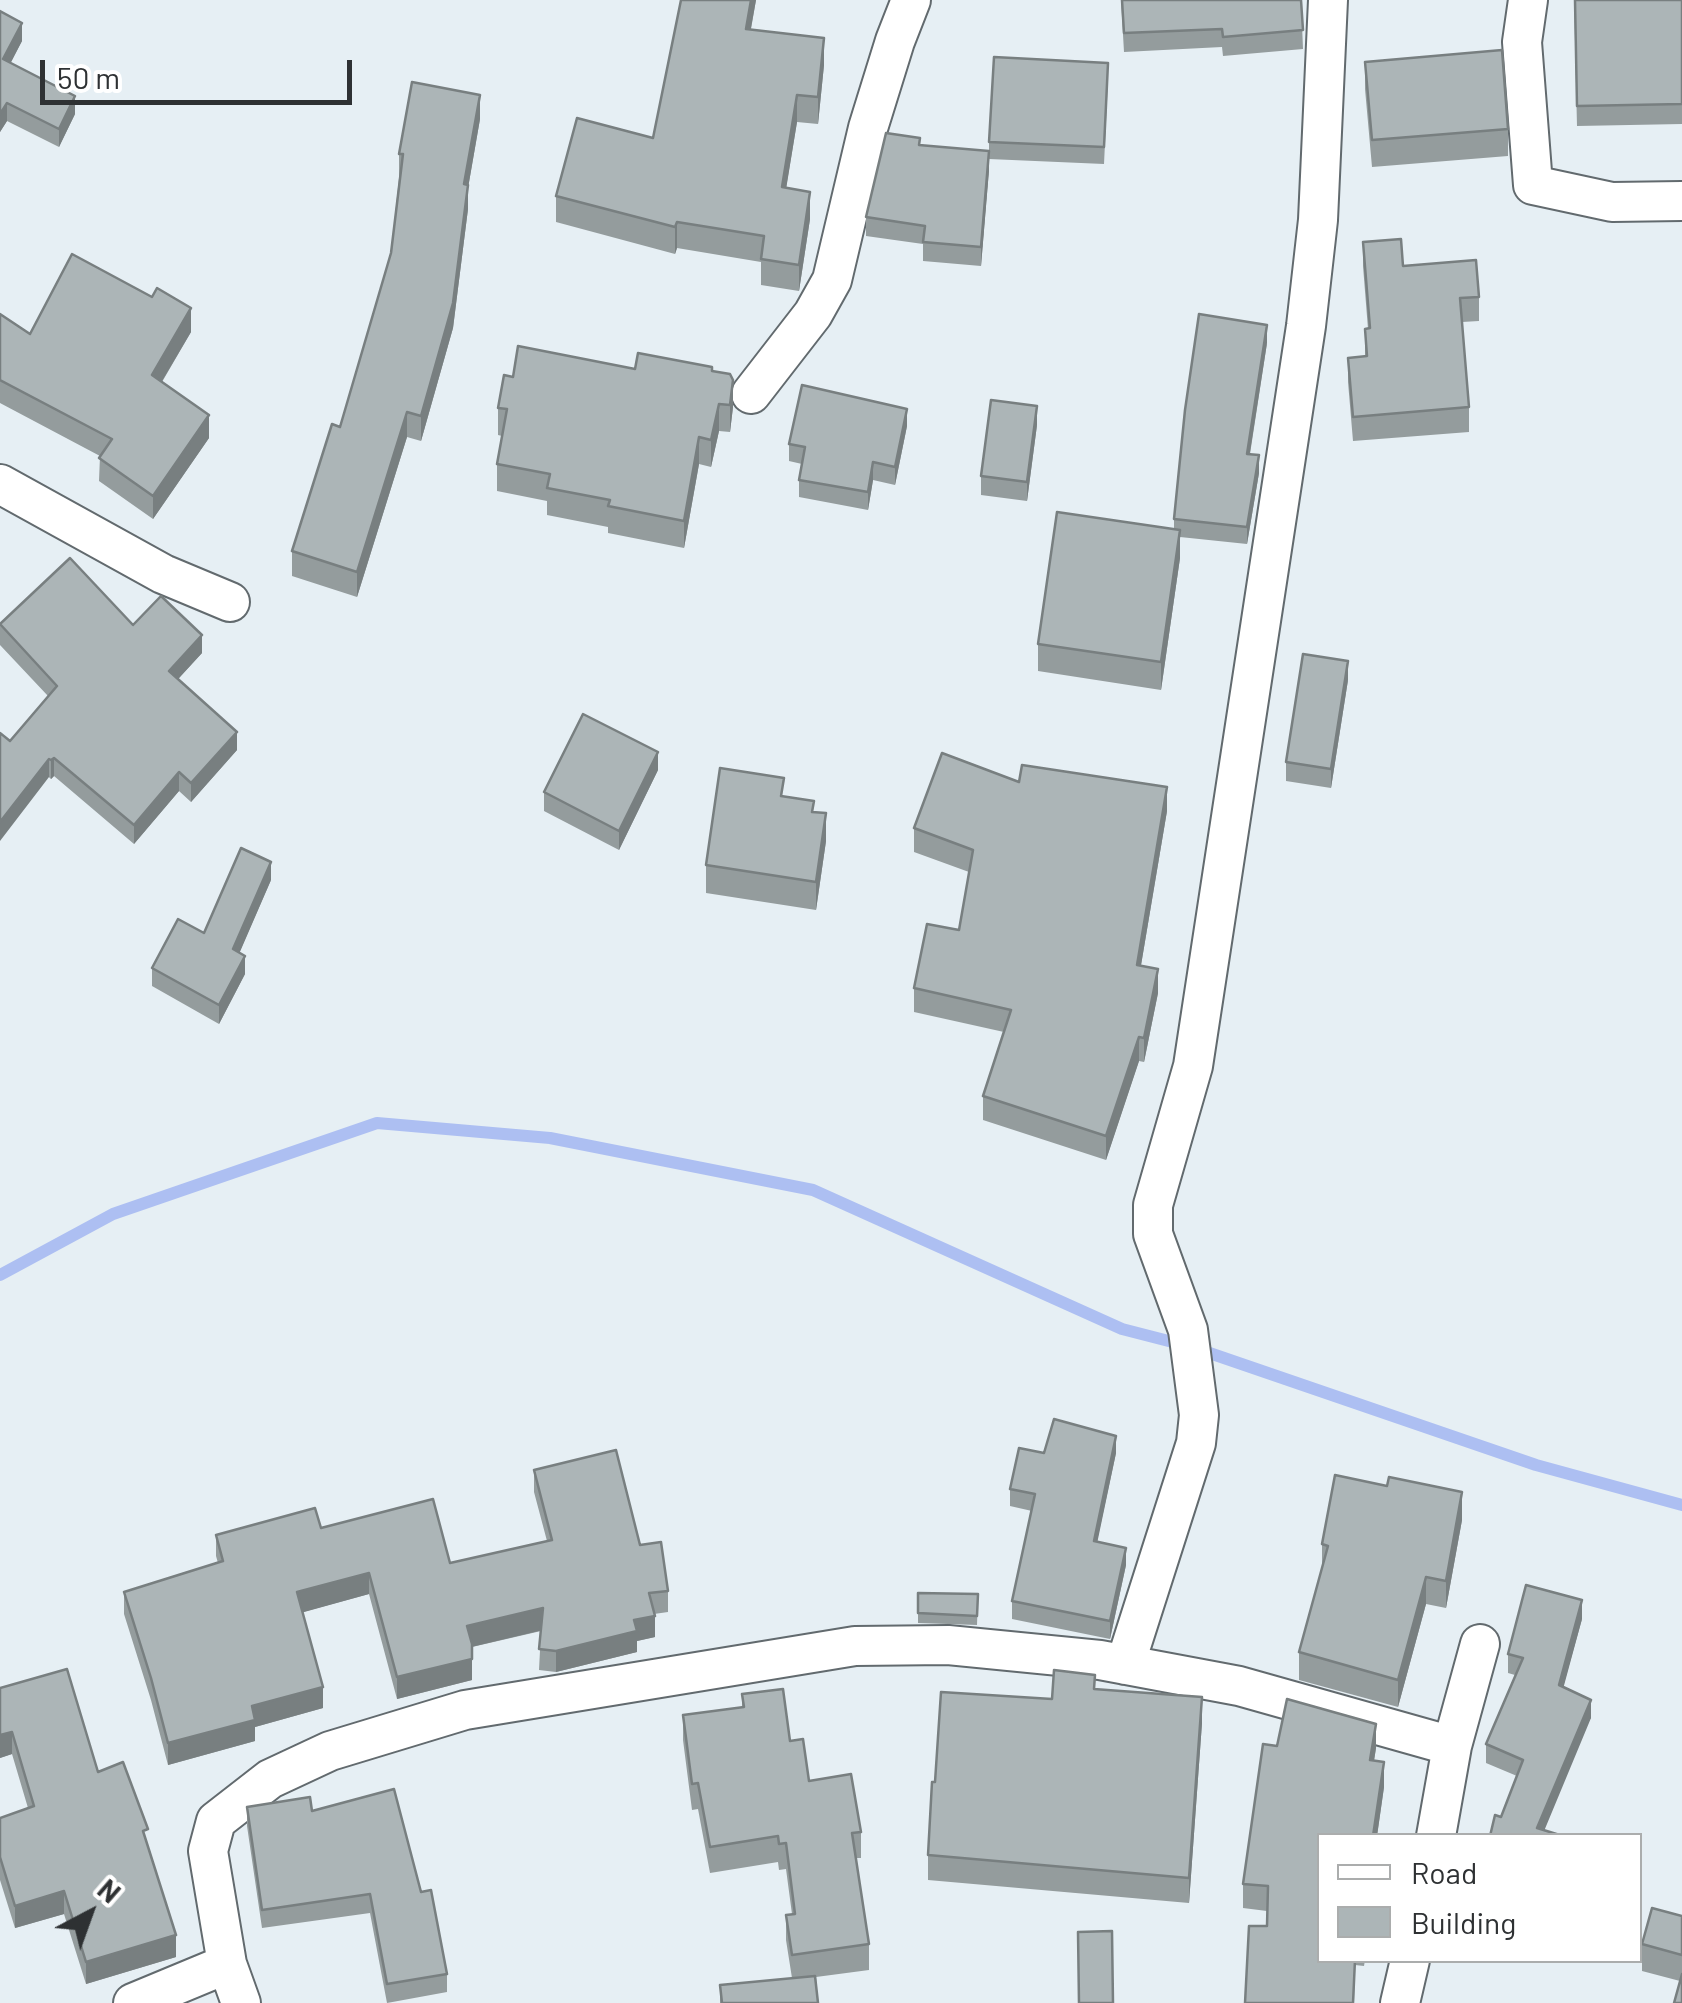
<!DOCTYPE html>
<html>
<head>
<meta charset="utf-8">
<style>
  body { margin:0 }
  #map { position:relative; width:1682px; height:2003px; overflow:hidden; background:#e6eff4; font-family:Barlow,sans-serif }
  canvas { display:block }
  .legend { position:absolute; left:1317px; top:1833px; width:325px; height:130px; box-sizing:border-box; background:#fff; border:2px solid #abadad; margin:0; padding:12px 18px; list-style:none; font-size:30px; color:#2e3133 }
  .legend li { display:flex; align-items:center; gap:20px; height:50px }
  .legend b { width:50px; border:2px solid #abadad }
  .north { position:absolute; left:40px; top:1863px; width:100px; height:100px; -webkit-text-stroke:8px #fff; paint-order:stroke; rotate:41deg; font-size:28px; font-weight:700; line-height:40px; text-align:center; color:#2e3133 }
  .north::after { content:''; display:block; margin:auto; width:35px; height:45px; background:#2e3133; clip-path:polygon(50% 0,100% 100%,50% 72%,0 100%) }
  .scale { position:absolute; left:40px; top:60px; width:312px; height:45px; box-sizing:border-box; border:5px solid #2e3133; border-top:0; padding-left:12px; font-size:30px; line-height:35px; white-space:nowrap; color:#2e3133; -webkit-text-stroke:8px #fff; paint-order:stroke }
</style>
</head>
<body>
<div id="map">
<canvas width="1682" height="2003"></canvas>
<ul class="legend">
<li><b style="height:12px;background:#fff"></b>Road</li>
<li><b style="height:28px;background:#acb5b7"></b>Building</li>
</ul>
<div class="north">N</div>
<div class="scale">50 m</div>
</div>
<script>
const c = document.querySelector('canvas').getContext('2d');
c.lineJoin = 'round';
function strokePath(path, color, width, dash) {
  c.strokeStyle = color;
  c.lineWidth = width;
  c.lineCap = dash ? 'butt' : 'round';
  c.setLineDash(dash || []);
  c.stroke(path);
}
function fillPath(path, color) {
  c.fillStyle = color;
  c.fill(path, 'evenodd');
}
const stream = new Path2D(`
  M0,1275L113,1214L377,1123L550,1138L813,1190L1122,1329L1192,1347L1536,1465L1682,1505`);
const street = new Path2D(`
  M1528,0L1522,42L1533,185L1612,202L1682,201
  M751,394L813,314L832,280L868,128L895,41L911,0
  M0,484L163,574L230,602
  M1125,1665L1196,1443L1199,1415L1188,1330L1153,1234V1205L1193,1066L1306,326L1318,220L1328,0
  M1436,1836L1452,1746L1480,1644
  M133,2003L227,1964
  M241,2003L227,1964L208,1851L216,1821L270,1779L330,1751L465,1710L855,1646L948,1645L1100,1660L1239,1686L1452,1746
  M1400,2003L1410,1960`);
const wall = new Path2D(`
  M681,0H756L751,29L824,65L818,124L797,122L786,188L810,219L799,291L761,285V262L677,248L675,254L556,222V196L653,138Z
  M1121,0H1301L1303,49L1223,56L1222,47L1124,52Z
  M1574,0H1682V124L1577,126Z
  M0,11L22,41L10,63L75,114L59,147L7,121L0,132Z
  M1365,62L1508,129V156L1372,167L1365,89Z
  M1108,80L1104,164L989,159V142Z
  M480,119L468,188V209L453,328L421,441L407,437L357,597L292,576V551L340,427L391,253L399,178V154Z
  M920,145L989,170L981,266L923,261V244L866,236V217Z
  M1363,242L1403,266L1479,297V321L1462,322L1469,407V432L1353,441L1348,382V358L1365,357V329H1368L1363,266Z
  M0,314L30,334L191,332L162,382L209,438L153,519L99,481L100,456L0,403Z
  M1267,343L1250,454L1259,473L1247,544L1180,537V558L1161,690L1038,671V644L1174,529V519Z
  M635,369L712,371L733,407L730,432L719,431L711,467L699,464L684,548L608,533V527L547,515V501L497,491V464L502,436L498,435V408L513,377Z
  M1037,425L1027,501L981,495V476Z
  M907,426L895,485L873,480L868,510L799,497V480L802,464L789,461V444Z
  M0,624L133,625L202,653L178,679L237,750L191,802L179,791L134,844L54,776L51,779L10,741L48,696L0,645Z
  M1348,680L1331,788L1286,781V762Z
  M658,770L619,850L544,811V792Z
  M1019,782L1167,811L1141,965L1158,993L1144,1062L1139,1061L1106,1160L983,1120V1096L1004,1032L914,1012V988L959,930L969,872L914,852V828Z
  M784,796L826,841L816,910L706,893V865Z
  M271,880L239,953L245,974L219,1024L152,986V968L204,933Z
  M1044,1453H1116L1097,1541L1126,1565L1110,1639L1012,1619V1601L1032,1511L1010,1506V1489Z
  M534,1470L640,1545L668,1591V1612L654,1614L655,1637L637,1641V1652L556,1672L539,1670L541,1631L472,1647V1680L397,1699L369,1594L303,1612L323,1708L255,1727V1741L168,1765L151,1700L124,1614V1592L218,1563L216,1556V1535L321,1528L450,1563L547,1541L534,1492Z
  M1387,1486L1462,1520L1446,1608L1426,1604L1398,1707L1299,1680V1652L1322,1567V1544Z
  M918,1593L978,1594L977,1625L918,1623Z
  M1582,1619L1563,1687L1591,1718L1501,1817L1517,1776L1486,1763V1744L1515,1675L1508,1673V1654Z
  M0,1688L98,1772L148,1845L176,1957L86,1984L64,1914L15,1928L0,1880V1818L28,1808L12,1754L0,1758Z
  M1095,1689L1202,1723L1189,1903L928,1880V1855L935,1782L1052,1699Z
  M742,1694L790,1741L809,1781L861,1832V1858H856L869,1944V1970L816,1977L818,2003H720V1985L792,1978L786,1940V1915L792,1914L786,1869L779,1870L778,1862L710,1873L698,1809L692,1810L683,1740V1715L742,1707Z
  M1287,1699L1376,1724V1748L1374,1761L1384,1762V1787L1377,1836H1320V1960H1365L1364,1966L1355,1965L1354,2003H1245L1249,1926H1267V1911L1243,1908V1884L1263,1744L1277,1746Z
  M247,1807L312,1811L421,1892L447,1974V1992L387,2003L370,1913L262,1928L247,1826Z
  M1682,1916V2003L1680,1981L1642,1971V1944Z`);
const shadedWall = new Path2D(`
  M751,0H756L746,55V29Z
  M22,23V41L3,78V59Z
  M824,38V65L818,124V97Z
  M480,95V119L468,188V209L453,328L421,441V416Z
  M797,95V122L782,214V187Z
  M75,96V114L59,147V129Z
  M7,103V121L0,132V114Z
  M989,151V170L981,266V247Z
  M810,192V219L799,291V265Z
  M677,222V248L675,254V227Z
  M191,308V332L152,398V375Z
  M1267,325V343L1247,471V454Z
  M733,380V407L730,432V405Z
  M719,404V431L711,467V440Z
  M1037,406V425L1027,501V482Z
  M907,409V426L895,485V467Z
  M407,412V437L357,597V572Z
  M209,415V438L153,519V496Z
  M699,437V464L684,548V521Z
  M1259,455V473L1247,544V527Z
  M873,462V480L868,510V492Z
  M1180,530V558L1161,690V662Z
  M202,635V653L169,689V671Z
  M1348,661V680L1331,788V769Z
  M237,732V750L191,802V783Z
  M658,752V770L619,850V831Z
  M54,758V776L51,779V760Z
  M49,759V777L0,841V822Z
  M179,772V791L134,844V825Z
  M1167,787V811L1137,989V965Z
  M826,813V841L816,910V882Z
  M271,862V880L233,968V949Z
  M245,956V974L219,1024V1005Z
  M1158,969V993L1144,1062V1038Z
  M1139,1037V1061L1106,1160V1136Z
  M1116,1436V1453L1094,1558V1541Z
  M1462,1492V1520L1446,1608V1581Z
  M1126,1548V1565L1110,1639V1621Z
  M369,1573V1594L297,1614V1592Z
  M1426,1577V1604L1398,1707V1680Z
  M1582,1600V1619L1559,1704V1685Z
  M543,1608V1630L467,1648V1626Z
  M655,1616V1637L637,1641V1652L556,1672V1651L634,1620Z
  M472,1659V1680L397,1699V1677Z
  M323,1687V1708L255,1727V1741L168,1765V1743L252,1706Z
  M1202,1697V1723L1189,1903V1878Z
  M1591,1700V1718L1542,1836L1537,1828Z
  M1376,1724V1748L1370,1785V1760Z
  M12,1732V1754L0,1758V1735Z
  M1384,1762V1787L1377,1836H1373Z
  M64,1891V1914L15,1928V1906Z
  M176,1935V1957L86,1984V1962Z`);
const building = new Path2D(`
  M681,0H751L746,29L824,38L818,97L797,95L782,187L810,192L799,265L761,259L764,236L677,222L675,227L556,196L577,118L653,138Z
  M1122,0H1301L1303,30L1223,37L1222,29L1124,33Z
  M1575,0H1682V104L1577,106Z
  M0,11L22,23L3,59L75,96L59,129L7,103L0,114Z
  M1502,50L1508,129L1372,140L1365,62Z
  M994,57L1108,63L1104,147L989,142Z
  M412,82L480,95L464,184L468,185L453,303L421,416L407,412L357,572L292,551L332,424L340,427L391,253L403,154H399Z
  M886,133L920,138L919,145L989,151L981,247L923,242L925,226L866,217Z
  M1401,239L1403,266L1476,260L1479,297L1460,298L1469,407L1353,417L1348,358L1367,356L1365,329L1370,328L1363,242Z
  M72,254L152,297L157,288L191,308L152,375L209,415L153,496L99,458L112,439L0,380V314L30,334Z
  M1199,314L1267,325L1247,454L1259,455L1247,527L1174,519L1185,410Z
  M518,346L635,369L638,353L712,367V371L730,374L733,380L730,405L719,404L711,440L699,437L684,521L608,506L610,500L547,488L550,474L497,464L507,409L498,408L504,375L513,377Z
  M802,385L907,409L895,467L873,462L868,492L799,480L805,447L789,444Z
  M991,400L1037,406L1027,482L981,476Z
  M1057,512L1180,530L1161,662L1038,644Z
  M70,558L133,625L161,596L202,635L169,671L237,732L191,783L179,772L134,825L54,758L51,760L49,759L0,822V733L10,741L57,686L0,624Z
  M1303,654L1348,661L1331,769L1286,762Z
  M583,714L658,752L619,831L544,792Z
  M942,753L1019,782L1022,765L1167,787L1137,965L1158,969L1144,1038L1139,1037L1106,1136L983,1096L1011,1010L914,988L927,924L959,930L973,850L914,828Z
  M720,768L784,778L781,796L814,801L812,812L826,813L816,882L706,865Z
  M241,848L271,862L233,949L245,956L219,1005L152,968L178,919L204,933Z
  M1054,1419L1116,1436L1094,1541L1126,1548L1110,1621L1012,1601L1035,1494L1010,1489L1019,1448L1044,1453Z
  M616,1450L640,1545L661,1542L668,1591L649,1593L655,1616L634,1620L637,1631L556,1651L539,1649L543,1608L467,1626L472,1644V1659L397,1677L369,1573L297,1592L323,1687L252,1706L255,1720L168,1743L151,1678L124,1592L223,1561L216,1535L315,1508L321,1528L433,1499L450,1563L552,1540L534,1470Z
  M1335,1475L1387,1486L1389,1477L1462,1492L1446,1581L1426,1577L1398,1680L1299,1652L1328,1546L1322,1544Z
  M1526,1585L1582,1600L1559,1685L1591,1700L1537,1828L1563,1836H1490L1495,1815L1501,1817L1523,1760L1486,1744L1523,1658L1508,1654Z
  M918,1593L978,1594L977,1616L918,1613Z
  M67,1669L98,1772L123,1762L148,1829L143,1831L176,1935L86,1962L64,1891L15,1906L0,1857V1818L34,1806L12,1732L0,1735V1688Z
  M1054,1670L1095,1675L1094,1689L1202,1697L1189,1878L928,1855L932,1782H935L941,1692L1052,1699Z
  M783,1689L790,1741L803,1739L809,1781L851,1774L861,1832L852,1833L869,1944L792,1955L786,1915L795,1914L786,1843L779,1844L778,1836L710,1847L698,1783L692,1784L683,1715L744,1707L742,1694Z
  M1287,1699L1376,1724L1370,1760L1384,1762L1373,1836H1320V1960H1355L1353,2003H1245L1249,1926H1267L1268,1886L1243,1884L1263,1744L1277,1746Z
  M394,1789L421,1892L431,1890L447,1974L387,1984L370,1894L262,1910L247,1807L310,1797L312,1811Z
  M1652,1908L1682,1916V1955L1642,1944Z
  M1112,1931L1113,2003H1079L1078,1932Z
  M1682,1974V2003H1674Z
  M815,1976L818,2003H722L720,1985Z`);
strokePath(stream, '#adbff2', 12);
strokePath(street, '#626a6e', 42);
strokePath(street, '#fff', 38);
fillPath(wall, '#949c9d');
fillPath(shadedWall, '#787f80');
fillPath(building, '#acb5b7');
strokePath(building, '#787f80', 2.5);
</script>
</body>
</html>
